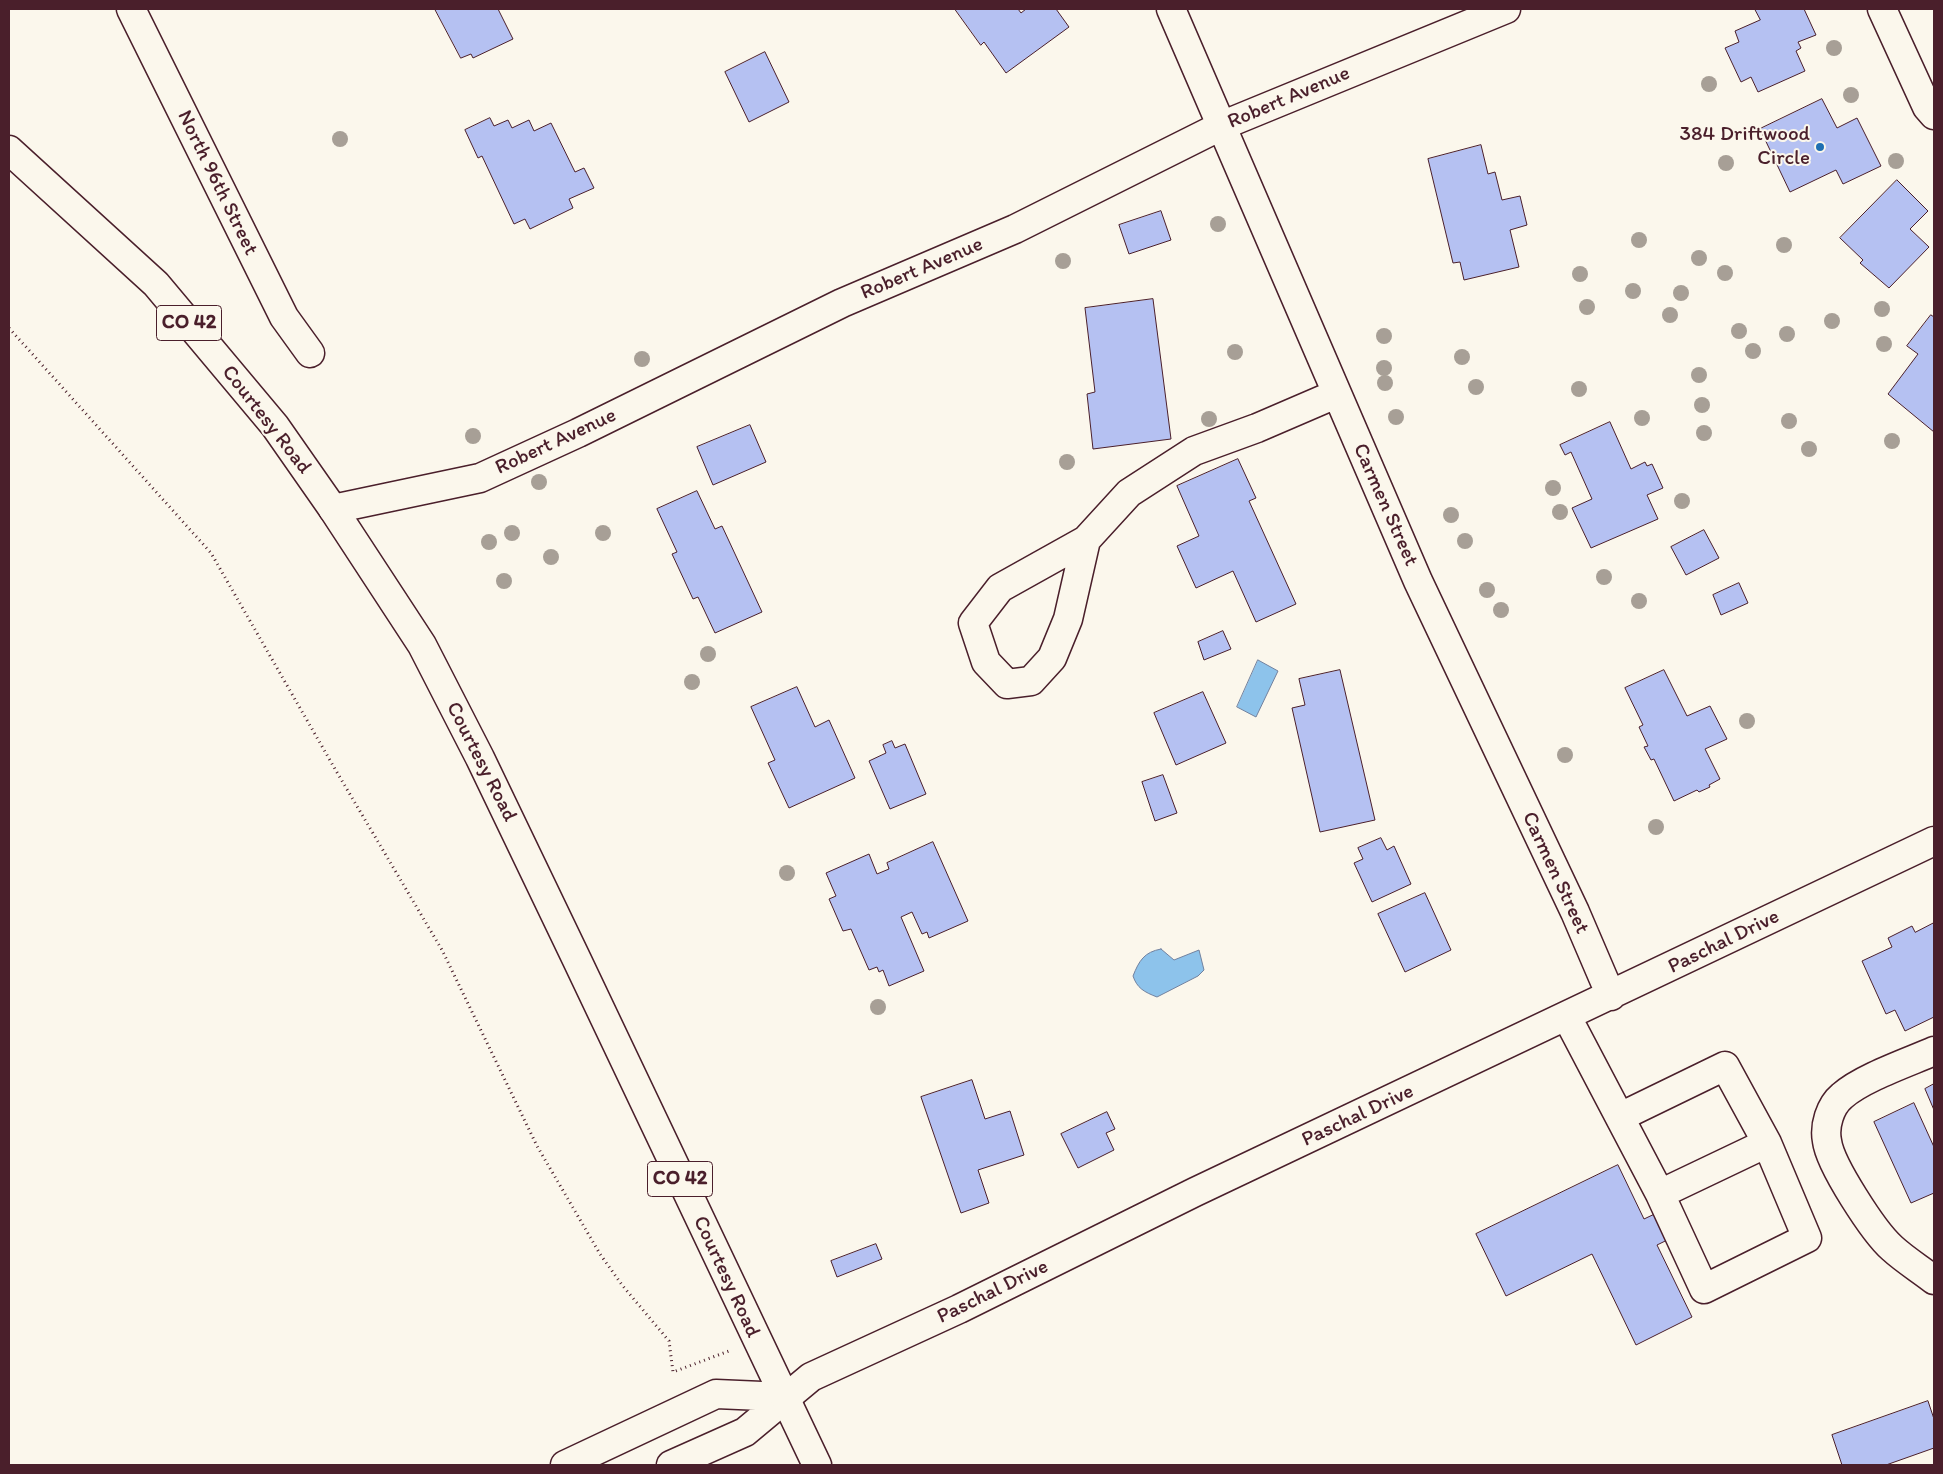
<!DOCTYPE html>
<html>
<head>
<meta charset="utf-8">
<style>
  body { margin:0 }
  #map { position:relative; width:1943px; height:1474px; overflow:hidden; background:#fbf7ec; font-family:Itim,sans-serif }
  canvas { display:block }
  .frame { position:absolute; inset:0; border:10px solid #4a1f2b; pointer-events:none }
</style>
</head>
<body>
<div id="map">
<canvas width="1943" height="1474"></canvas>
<div class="frame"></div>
</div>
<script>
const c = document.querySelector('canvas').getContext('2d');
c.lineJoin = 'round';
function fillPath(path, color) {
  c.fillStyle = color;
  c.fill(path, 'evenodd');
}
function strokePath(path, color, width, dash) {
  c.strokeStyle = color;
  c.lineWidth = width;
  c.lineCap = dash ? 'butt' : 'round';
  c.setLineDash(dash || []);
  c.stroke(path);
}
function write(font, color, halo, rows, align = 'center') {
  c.font = font + ' Itim,sans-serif';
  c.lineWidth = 4;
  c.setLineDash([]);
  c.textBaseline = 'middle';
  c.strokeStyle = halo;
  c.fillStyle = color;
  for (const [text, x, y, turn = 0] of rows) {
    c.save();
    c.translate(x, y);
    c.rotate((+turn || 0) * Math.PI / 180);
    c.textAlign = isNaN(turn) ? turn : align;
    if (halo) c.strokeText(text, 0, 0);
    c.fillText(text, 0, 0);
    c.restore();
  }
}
const water = new Path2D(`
  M1258,660L1278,671L1256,717L1237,707Z
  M1161,949L1174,960L1199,950L1204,970L1198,976L1157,997C1144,992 1137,988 1133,976C1139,961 1144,952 1161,949Z`);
const building = new Path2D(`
  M435,9H498L513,39L473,58L471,54L461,58Z
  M955,9H1018L1021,13L1026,9H1056L1069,27L1006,73L984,42L981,45Z
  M1755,9H1804L1816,35L1798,42L1801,48L1796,51L1805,71L1758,92L1751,77L1741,82L1725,48L1739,42L1735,31L1760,20Z
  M765,52L789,102L749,122L725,72Z
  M1822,99L1837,128L1857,118L1881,166L1843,184L1836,170L1790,192L1760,129Z
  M490,118L494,126L508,120L512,128L529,120L534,131L551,123L575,172L584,168L594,188L569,199L573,208L530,229L525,219L514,224L482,156L478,158L465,130Z
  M1481,145L1488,174L1495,172L1502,200L1520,196L1527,225L1510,230L1519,267L1464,280L1460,262L1453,263L1428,159Z
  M1897,180L1928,211L1910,229L1929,247L1889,288L1860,263L1863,260L1840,238Z
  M1161,211L1171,240L1129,254L1119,225Z
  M1153,299L1171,439L1093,449L1087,394L1095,392L1085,308Z
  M1931,315L1934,317V432L1888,394L1918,354L1907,346Z
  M1610,422L1631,469L1645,462L1647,466L1652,464L1663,488L1647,495L1658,519L1591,548L1572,508L1592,499L1571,452L1565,455L1560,445Z
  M750,425L766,462L713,485L697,447Z
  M1238,459L1256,498L1249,501L1296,604L1256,622L1233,571L1196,588L1177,546L1199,536L1177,486Z
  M697,491L715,529L722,526L762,612L715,633L698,597L693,599L672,554L677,552L657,509Z
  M1704,530L1719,558L1686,575L1671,547Z
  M1739,583L1748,603L1721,615L1713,595Z
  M1223,631L1231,649L1204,660L1198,642Z
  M1340,670L1375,820L1320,832L1292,708L1305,705L1299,679Z
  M1664,670L1687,716L1710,706L1727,739L1705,749L1720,779L1709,785L1710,787L1699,792L1697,790L1674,801L1654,759L1651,760L1644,747L1648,746L1639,727L1643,725L1625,688Z
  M797,687L815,727L829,720L855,778L789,808L768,763L775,760L751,707Z
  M1203,692L1226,743L1176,765L1154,713Z
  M892,741L895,748L905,744L926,794L890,809L869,761L886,753L883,745Z
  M1163,775L1177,813L1155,821L1142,782Z
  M1381,838L1387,850L1394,846L1411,884L1372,902L1354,863L1363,859L1358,848Z
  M933,842L968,921L929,938L927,932L922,934L912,912L901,917L924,971L889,986L883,970L879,972L877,967L869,970L851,929L843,931L829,899L836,896L826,873L869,854L877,874L889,869L887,863Z
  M1425,893L1451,950L1405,972L1378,914Z
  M1934,923V1017L1905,1031L1895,1010L1886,1014L1862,961L1892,947L1888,938L1912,926L1915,932Z
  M972,1080L985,1119L1010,1111L1024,1155L978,1170L989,1203L961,1213L921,1097Z
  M1934,1084V1110L1925,1089Z
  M1914,1103L1934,1147V1193L1911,1203L1874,1122Z
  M1107,1112L1115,1129L1106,1133L1114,1150L1078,1168L1061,1134Z
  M1618,1165L1644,1219L1678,1203L1690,1229L1657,1245L1692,1317L1636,1345L1592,1254L1506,1296L1476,1234Z
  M876,1244L882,1259L837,1277L831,1261Z
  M1928,1401L1934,1419V1448L1886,1465H1842L1832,1435Z`);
const path = new Path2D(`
  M9,328L211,553L335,769L442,950L537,1146L600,1254L622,1285L669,1341L673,1372L729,1351`);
const minor = new Path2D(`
  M131,9L284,317L310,353
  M1171,9L1418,581L1575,912L1611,996
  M1882,9L1927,107L1934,115
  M333,509L480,478L578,433L842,303L1015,229L1221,126L1506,9
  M1086,540L1068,619L1052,658L1031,681L1007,684L986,662L973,623L1000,588L1086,540L1129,493L1194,451L1257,428L1336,394
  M1567,1017L1660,1194L1767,1143L1807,1238L1704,1289L1660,1194
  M1934,1051C1909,1062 1862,1078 1842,1096C1830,1106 1824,1126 1827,1141C1830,1165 1874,1232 1892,1248C1905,1260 1920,1269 1934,1280
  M1620,1117L1725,1066L1767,1143
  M565,1465L716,1394L785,1397
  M671,1465L745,1432L811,1377L959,1309L1195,1192L1934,841`);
const major = new Path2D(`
  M9,150L156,284L275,426L333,509L422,645L480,758L577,960L817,1465`);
const trees = [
  [1834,48],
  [1709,84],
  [1851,95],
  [340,139],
  [1896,161],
  [1726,163],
  [1218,224],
  [1639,240],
  [1784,245],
  [1699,258],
  [1063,261],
  [1725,273],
  [1580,274],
  [1633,291],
  [1681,293],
  [1587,307],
  [1882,309],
  [1670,315],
  [1832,321],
  [1739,331],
  [1787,334],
  [1384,336],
  [1884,344],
  [1753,351],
  [1235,352],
  [1462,357],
  [642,359],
  [1384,368],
  [1699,375],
  [1385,383],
  [1476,387],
  [1579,389],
  [1702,405],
  [1396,417],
  [1642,418],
  [1209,419],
  [1789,421],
  [1704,433],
  [473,436],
  [1892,441],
  [1809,449],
  [1067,462],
  [539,482],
  [1553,488],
  [1682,501],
  [1560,512],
  [1451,515],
  [512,533],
  [603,533],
  [1465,541],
  [489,542],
  [551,557],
  [1604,577],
  [504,581],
  [1487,590],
  [1639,601],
  [1501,610],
  [708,654],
  [692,682],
  [1747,721],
  [1565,755],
  [1656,827],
  [787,873],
  [878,1007]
];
const markers = [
  [1820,147,5,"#1f6fb2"]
];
const shields = [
  [189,323,65],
  [680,1179,65]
];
const shieldNames = [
  ["CO 42",189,323],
  ["CO 42",680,1179]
];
const streetNames = [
  ["Robert Avenue",1289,98,-23],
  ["North 96th Street",217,183,64],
  ["Robert Avenue",922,269,-23],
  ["Courtesy Road",266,420,52],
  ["Robert Avenue",556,442,-25],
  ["Carmen Street",1385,505,66],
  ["Courtesy Road",481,762,63],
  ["Carmen Street",1555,873,65],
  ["Paschal Drive",1724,942,-26],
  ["Paschal Drive",1358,1116,-25],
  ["Courtesy Road",726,1277,65],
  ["Paschal Drive",993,1292,-26]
];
const poiNames = [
  ["384 Driftwood",1810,135],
  ["Circle",1810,159]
];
fillPath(water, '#8dc3eb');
strokePath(water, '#72819e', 1);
fillPath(building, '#b5c1f2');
strokePath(building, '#4a1f2b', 1);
strokePath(minor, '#4a1f2b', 31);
strokePath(major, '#4a1f2b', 31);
strokePath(path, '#4a1f2b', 3, [1, 4]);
strokePath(minor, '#fbf7ec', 28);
strokePath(major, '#fbf7ec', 28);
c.fillStyle = '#a79f96';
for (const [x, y] of trees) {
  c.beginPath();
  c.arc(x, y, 8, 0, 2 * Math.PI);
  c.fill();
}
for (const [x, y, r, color] of markers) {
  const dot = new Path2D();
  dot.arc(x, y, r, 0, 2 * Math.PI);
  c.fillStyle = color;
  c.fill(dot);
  strokePath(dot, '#fbf7ec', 2);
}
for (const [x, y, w] of shields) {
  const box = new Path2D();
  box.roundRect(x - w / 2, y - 17.5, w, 35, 4);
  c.fillStyle = '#fbf7ec';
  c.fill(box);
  strokePath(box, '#4a1f2b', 1);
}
write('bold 20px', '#4a1f2b', null, shieldNames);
write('21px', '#4a1f2b', '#fbf7ec', streetNames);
write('21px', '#4a1f2b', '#fbf7ec', poiNames, 'right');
</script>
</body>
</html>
